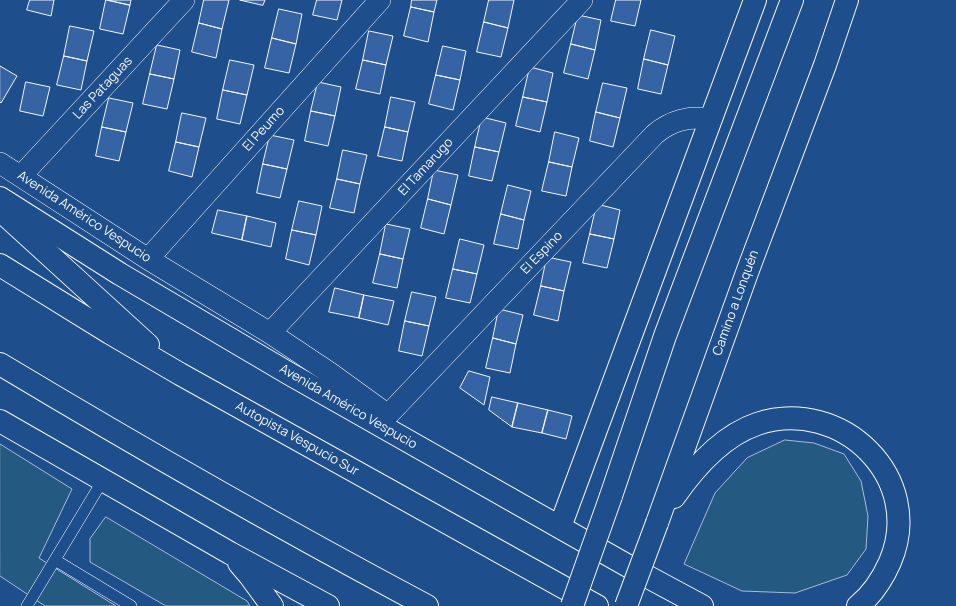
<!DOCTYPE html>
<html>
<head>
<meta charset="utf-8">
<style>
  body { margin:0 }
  canvas { display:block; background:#1f4e8c }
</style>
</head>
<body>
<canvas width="956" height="606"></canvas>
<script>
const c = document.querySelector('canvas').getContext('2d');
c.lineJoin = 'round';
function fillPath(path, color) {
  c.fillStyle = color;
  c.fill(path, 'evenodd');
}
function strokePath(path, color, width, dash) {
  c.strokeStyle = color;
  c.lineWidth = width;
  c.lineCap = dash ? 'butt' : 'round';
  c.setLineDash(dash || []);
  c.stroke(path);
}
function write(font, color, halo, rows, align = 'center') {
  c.font = font + ' Manrope,sans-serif';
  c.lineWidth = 3;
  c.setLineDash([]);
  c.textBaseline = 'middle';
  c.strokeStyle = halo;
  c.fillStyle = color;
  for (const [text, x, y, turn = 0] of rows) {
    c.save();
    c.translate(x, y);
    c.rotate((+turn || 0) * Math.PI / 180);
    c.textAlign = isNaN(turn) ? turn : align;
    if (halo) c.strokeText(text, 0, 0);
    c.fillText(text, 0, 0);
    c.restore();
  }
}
const green = new Path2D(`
  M785,440L814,443L844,454L861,481L868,516L866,549L847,575L795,593L742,591L684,564L715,493L747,458Z
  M0,444L72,489L39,558L116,606H45L0,576Z
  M106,517L247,601L250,606H166L90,562V539Z`);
const building = new Path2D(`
  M30,0H54L51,16L27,10Z
  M106,0L130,5L123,34L100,29Z
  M108,0H131L130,5Z
  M204,0H229L222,29L199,23Z
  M240,0H265L263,5Z
  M317,0H342L337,20L313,15Z
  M412,0H437L434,12L411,7Z
  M489,0H514L508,28L484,22Z
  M616,0H641L635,26L611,21Z
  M411,7L434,12L428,42L404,36Z
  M279,9L302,14L296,44L272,38Z
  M578,15L601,20L595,50L571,44Z
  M484,22L508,28L501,57L477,52Z
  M199,23L222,29L216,58L192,52Z
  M70,26L94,31L87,61L64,56Z
  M651,30L675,36L668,65L644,59Z
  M369,31L393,36L386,65L363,60Z
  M272,38L296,44L289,73L265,68Z
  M571,44L595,50L588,79L564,73Z
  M157,45L180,50L174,79L150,74Z
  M443,46L466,51L460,80L436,75Z
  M64,56L87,61L81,90L57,85Z
  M644,59L668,65L661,94L638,89Z
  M230,60L254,65L247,95L223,90Z
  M363,60L386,65L380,94L356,89Z
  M0,66L17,76L1,103L0,102Z
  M530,67L553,73L547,102L523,97Z
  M150,74L174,79L167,109L143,104Z
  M436,75L460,80L453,110L429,104Z
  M26,82L50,87L43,116L20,111Z
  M318,82L341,87L335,116L311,111Z
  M603,83L627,88L620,118L596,112Z
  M223,90L247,95L240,124L217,119Z
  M391,97L415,102L408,132L385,127Z
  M523,97L547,102L540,132L516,126Z
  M109,98L133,103L126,132L102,127Z
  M311,111L335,116L328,146L305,141Z
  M596,112L620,118L613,147L590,141Z
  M182,113L206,118L199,147L176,142Z
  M482,117L506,123L499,152L475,147Z
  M102,127L126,132L119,161L96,156Z
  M385,127L408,132L402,161L378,156Z
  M555,132L579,138L572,167L549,162Z
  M270,135L294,140L287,169L263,164Z
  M176,142L199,147L192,177L169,171Z
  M475,147L499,152L492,181L469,176Z
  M343,150L367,155L360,184L337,179Z
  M549,162L572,167L566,196L542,191Z
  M263,164L287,169L280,198L257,193Z
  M434,170L458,175L451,205L428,199Z
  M337,179L360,184L354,213L330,208Z
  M508,185L531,191L524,220L501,214Z
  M428,199L451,205L444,234L421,228Z
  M299,201L322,206L316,235L292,230Z
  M597,204L620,210L614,239L590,234Z
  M218,210L247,216L242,240L212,233Z
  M501,214L524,220L518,249L494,244Z
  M247,216L276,223L271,247L242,240Z
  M386,224L410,229L403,259L380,254Z
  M292,230L316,235L309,265L286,259Z
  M590,234L614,239L607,268L583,263Z
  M460,239L484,245L477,274L453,269Z
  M380,254L403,259L397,288L373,283Z
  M547,257L571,262L564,291L541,286Z
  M453,269L477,274L470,303L446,298Z
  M541,286L564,291L558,321L534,315Z
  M335,288L364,295L359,318L329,312Z
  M412,292L436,297L429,326L405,321Z
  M364,295L394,301L388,325L359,318Z
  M499,309L523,315L516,344L493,338Z
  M405,321L429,326L422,356L399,351Z
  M493,338L516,344L510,373L486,368Z
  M469,371L490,377L484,405L460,388Z
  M492,397L518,403L512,427L489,410Z
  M518,403L548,410L542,433L512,427Z
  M548,410L572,416L566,439L542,433Z`);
const service = new Path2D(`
  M55,560L131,606
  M27,606L103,480`);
const minor = new Path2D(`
  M0,163L148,259L270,333L330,373L388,415L655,134C672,120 689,116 711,119
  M21,176L184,0
  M148,259L380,0
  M270,333L582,0`);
const tertiary = new Path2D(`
  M560,527L755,0`);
const primary = new Path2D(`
  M0,198L120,274L288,373L637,571L702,606
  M0,421L230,553L328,606
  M611,496L665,336L792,0
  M674,497C694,468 722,436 757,424C841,396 926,478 890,562C882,580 873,594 858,606
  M657,523L748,270L825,65L847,0
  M239,563L250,576L272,606`);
const motorway = new Path2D(`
  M0,210L148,345
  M0,265L110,333L180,374L597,606
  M0,364C140,448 282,529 427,606`);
const primaryBridge = new Path2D(`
  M572,606L611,496
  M626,606L657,523`);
const streetNames = [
  ["Las Pataguas",103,88,-47],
  ["El Peumo",264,129,-48],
  ["El Tamarugo",426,167,-47],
  ["Avenida Américo Vespucio",84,217,33],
  ["El Espino",542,253,-46],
  ["Camino a Lonquén",736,303,-70],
  ["Avenida Américo Vespucio",348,407,30],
  ["Autopista Vespucio Sur",297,439,29]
];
fillPath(green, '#245a82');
strokePath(green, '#a8bbd7', 1);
fillPath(building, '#3563a3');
strokePath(building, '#f2f6ff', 1);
strokePath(service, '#f2f6ff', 12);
strokePath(minor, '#f2f6ff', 22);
strokePath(tertiary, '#f2f6ff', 24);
strokePath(primary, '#f2f6ff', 24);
strokePath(motorway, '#f2f6ff', 24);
strokePath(service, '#1f4e8c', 11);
strokePath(minor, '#1f4e8c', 21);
strokePath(tertiary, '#1f4e8c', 22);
strokePath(primary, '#1f4e8c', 22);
strokePath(motorway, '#1f4e8c', 22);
strokePath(primaryBridge, '#f2f6ff', 24, []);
strokePath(primaryBridge, '#1f4e8c', 22);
write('13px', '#f2f6ff', '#1f4e8c', streetNames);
</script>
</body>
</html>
